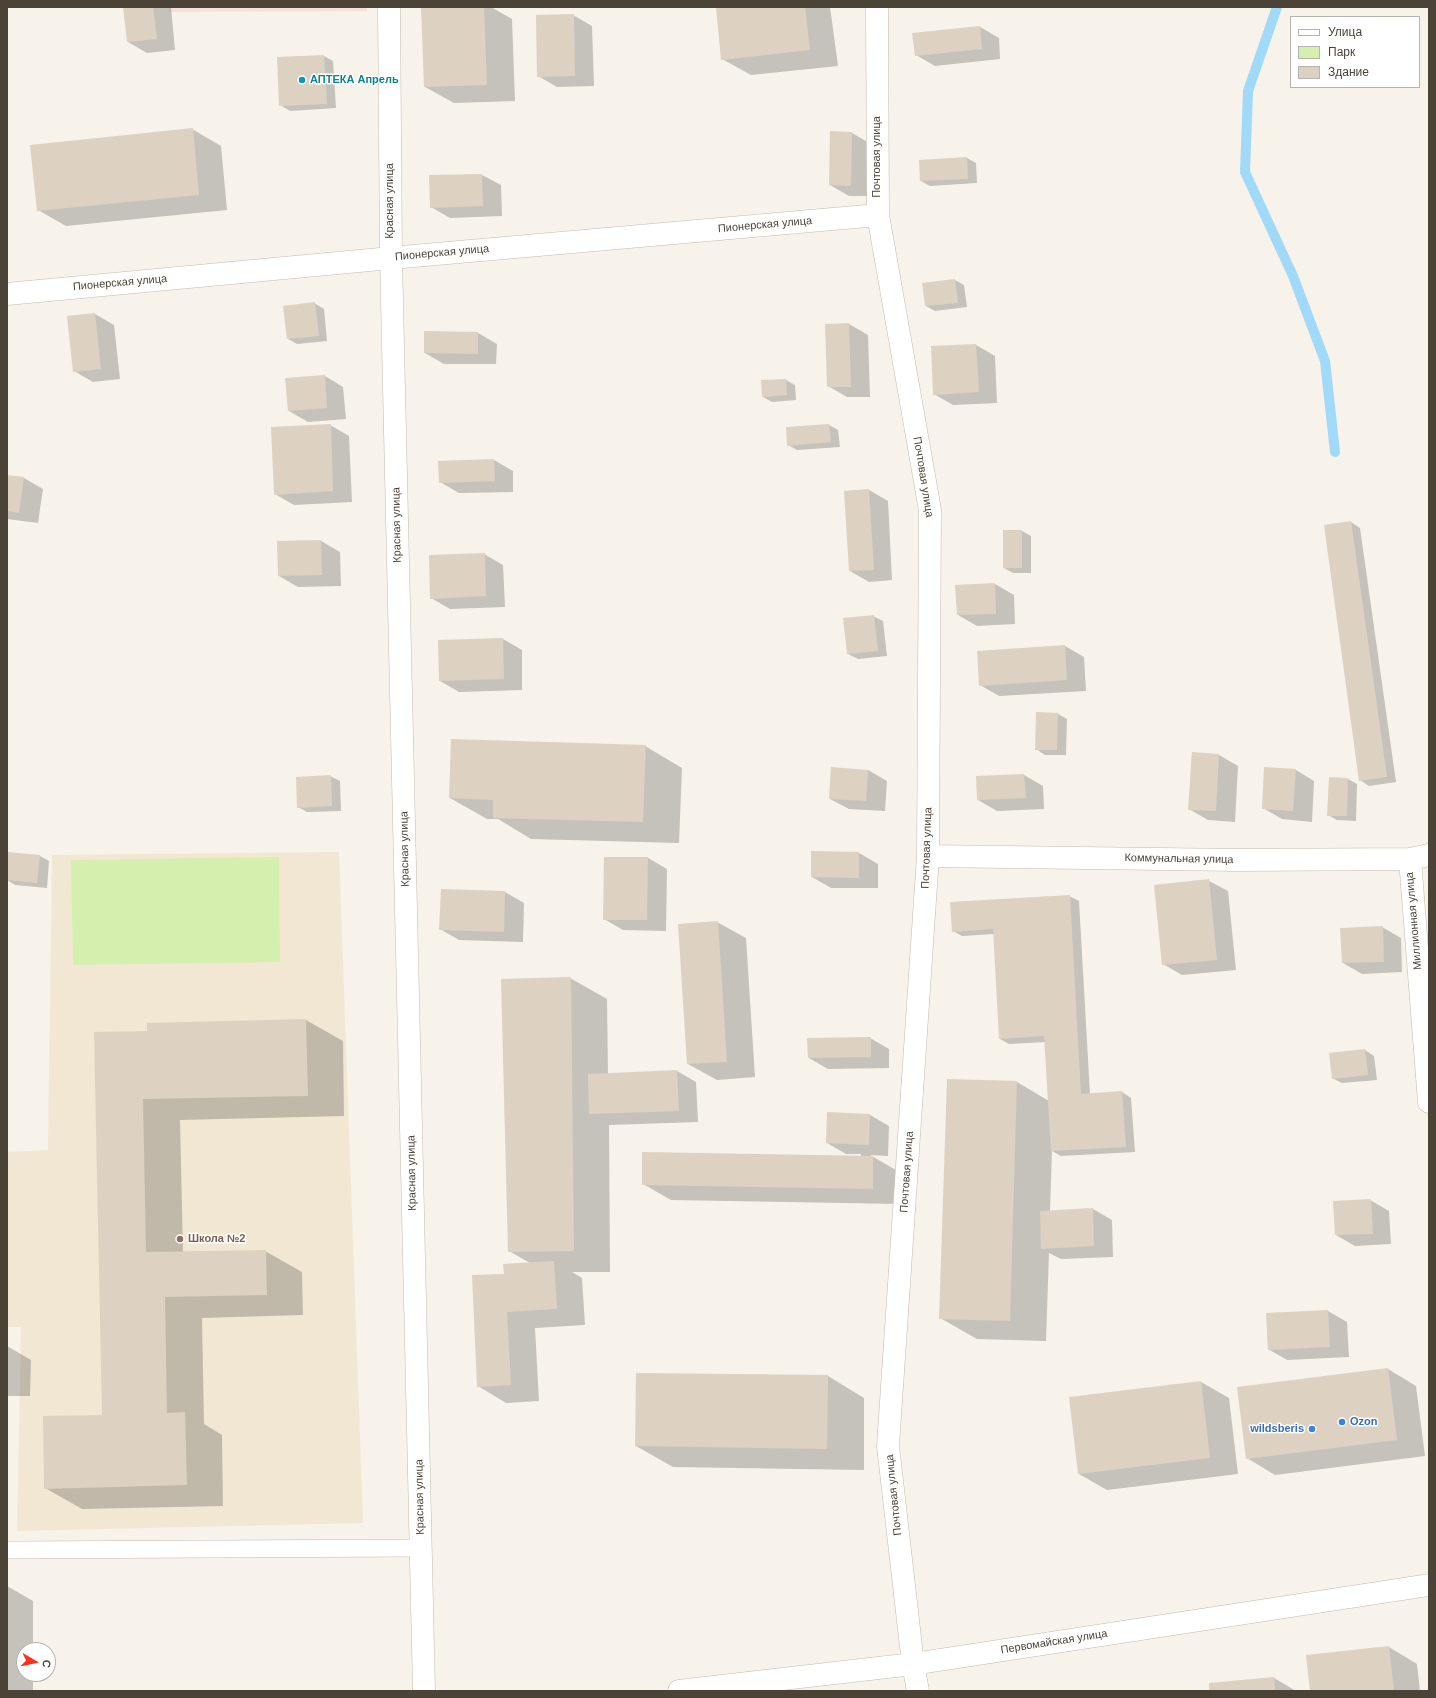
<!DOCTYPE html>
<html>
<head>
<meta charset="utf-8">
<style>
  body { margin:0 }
  #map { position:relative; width:1436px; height:1698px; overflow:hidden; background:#f7f2ea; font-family:Helvetica,sans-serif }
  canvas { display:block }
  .frame { position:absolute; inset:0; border:8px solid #4c4337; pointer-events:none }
  .legend { position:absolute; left:1290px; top:16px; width:130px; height:72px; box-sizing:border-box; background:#fff; border:1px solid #b7b4af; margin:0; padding:5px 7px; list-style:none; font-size:12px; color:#4c4337 }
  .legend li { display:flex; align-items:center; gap:8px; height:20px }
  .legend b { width:20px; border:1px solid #b7b4af }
  .north { position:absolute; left:16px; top:1642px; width:40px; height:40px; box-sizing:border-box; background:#fff; border:1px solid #b7b4af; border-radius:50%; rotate:99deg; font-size:11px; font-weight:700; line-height:16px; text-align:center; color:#4c4337 }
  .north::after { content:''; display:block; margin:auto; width:14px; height:18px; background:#ff3119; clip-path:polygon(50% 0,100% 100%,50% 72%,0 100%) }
</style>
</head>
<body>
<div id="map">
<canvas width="1436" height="1698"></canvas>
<div class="frame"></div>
<ul class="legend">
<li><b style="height:5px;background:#fff"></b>Улица</li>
<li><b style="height:11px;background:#d5efaf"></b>Парк</li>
<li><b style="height:11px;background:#ddd1c1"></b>Здание</li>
</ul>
<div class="north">С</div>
</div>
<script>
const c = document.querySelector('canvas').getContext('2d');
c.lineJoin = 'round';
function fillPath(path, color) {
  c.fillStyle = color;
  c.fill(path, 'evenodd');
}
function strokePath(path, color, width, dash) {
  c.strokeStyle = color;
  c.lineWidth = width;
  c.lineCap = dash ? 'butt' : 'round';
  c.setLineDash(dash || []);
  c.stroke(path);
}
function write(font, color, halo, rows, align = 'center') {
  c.font = font + ' Helvetica,sans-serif';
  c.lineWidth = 3;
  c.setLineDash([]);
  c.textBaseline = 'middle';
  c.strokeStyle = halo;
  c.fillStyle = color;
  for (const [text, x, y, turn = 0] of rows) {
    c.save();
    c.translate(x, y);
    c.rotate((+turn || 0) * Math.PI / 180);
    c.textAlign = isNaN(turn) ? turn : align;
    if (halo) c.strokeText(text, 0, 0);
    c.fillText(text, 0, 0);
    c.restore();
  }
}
const education = new Path2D(`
  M339,852L363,1523L17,1531L21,1327H7V1152L48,1150L52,855Z`);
const medical = new Path2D(`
  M169,7H367V11L169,12Z`);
const green = new Path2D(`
  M279,857L280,962L73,965L71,860Z`);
const shadow = new Path2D(`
  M125,7H171L175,50L147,53L128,42Z
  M422,7H491L512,19L515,101L454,103L425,87Z
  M717,7H830L838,66L751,75L722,59Z
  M573,15L592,26L594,86L557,87L538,76Z
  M980,27L999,38L1000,59L935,66L916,55Z
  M324,56L333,61L336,108L290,111L280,105Z
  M192,129L221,146L227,210L66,226L38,210Z
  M831,132L852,133L871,144L870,196H849L830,185Z
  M967,158L976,163L977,183L930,186L921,181Z
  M482,175L501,185L502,216L450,218L431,207Z
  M955,280L964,285L967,307L935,311L926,306Z
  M314,303L324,309L327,341L297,344L288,339Z
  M95,314L114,325L120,379L93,382L74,371L69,317Z
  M849,324L868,335L870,397H847L828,386Z
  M478,333L497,344L496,364H444L425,353Z
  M976,345L995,356L997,403L953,405L934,394Z
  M325,376L343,387L346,419L308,422L289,411Z
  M786,380L795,385L796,400L772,402L763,397L762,381Z
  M330,425L349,436L352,502L294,505L275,494Z
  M829,425L838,430L840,447L797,450L788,445L787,428Z
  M494,460L513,471V492L459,493L440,482L439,462Z
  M7,476L24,478L43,489L38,523L7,519Z
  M869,490L888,501L892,580L869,582L850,571L845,491Z
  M1351,522L1360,528L1396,782L1369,786L1360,780Z
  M1022,531L1031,536V573H1013L1004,568Z
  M321,541L340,552L341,586L298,587L279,576Z
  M484,554L503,565L505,607L450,609L431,598Z
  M995,584L1014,595L1015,624L977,626L958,615L956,586Z
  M873,616L883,621L887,656L858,659L848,654Z
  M503,639L522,650V690L459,692L440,681Z
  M1065,646L1084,657L1086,691L999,696L980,685L978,652Z
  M1058,714L1067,719L1066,755H1045L1036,749Z
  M645,746L682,768L679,843L531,839L498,819H487L450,798Z
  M1192,753L1219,755L1238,766L1235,822L1208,820L1189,809Z
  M868,770L887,781L885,811L849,809L830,799Z
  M1296,770L1314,781L1312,822L1282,819L1263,808Z
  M1024,775L1043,786L1044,809L997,811L978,800Z
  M330,776L340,781L341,811L307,812L298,807Z
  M1330,778L1348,779L1357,784L1356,821L1337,820L1328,815Z
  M8,853L40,856L49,861L47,888L15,885L7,880Z
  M859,853L878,864V888H831L812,877Z
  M648,858L667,869L666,931L623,930L604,919Z
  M1209,881L1228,891L1236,970L1182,975L1163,964Z
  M442,890L505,892L524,903L523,942L459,940L440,929Z
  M1069,896L1079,901L1090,1094L1122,1092L1131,1098L1135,1152L1061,1156L1052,1151L1050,1211L1093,1209L1112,1220L1113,1257L1061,1259L1049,1253L1046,1341L977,1339L940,1318L1017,1082L1049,1101L1046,1042L1009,1044L1000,1039L994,934L962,936L953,931Z
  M717,922L746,938L755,1077L717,1080L688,1064Z
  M1382,927L1401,938L1402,972L1362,974L1343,963Z
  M570,978L607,999L608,1074L677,1071L696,1082L698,1122L609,1125L610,1272H572L582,1278L585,1325L535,1328L539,1401L506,1403L478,1386L505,1275L530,1263L509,1251Z
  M306,1020L343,1041L344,1116L180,1120L183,1252L265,1251L302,1272L303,1315L202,1318L204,1424L222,1435L223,1506L82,1509L45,1488L103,1416L148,1032V1024Z
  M870,1038L889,1049V1068L828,1069L809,1058Z
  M1365,1050L1374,1056L1377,1080L1342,1083L1332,1078Z
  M870,1115L889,1126L888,1156L870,1155L901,1173V1204L671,1200L643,1184L861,1156V1154H846L827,1143Z
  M1370,1200L1389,1211L1391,1244L1355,1246L1336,1235Z
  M1328,1311L1347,1322L1349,1357L1287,1360L1268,1349L1267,1314Z
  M7,1346L31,1360L30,1396H7Z
  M1388,1369L1416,1386L1425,1456L1275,1475L1247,1458Z
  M828,1376L864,1398V1470L673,1467L636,1446Z
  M1201,1382L1229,1398L1238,1474L1107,1490L1079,1474Z
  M7,1586L33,1601V1650H24V1674H33V1691H7Z
  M1389,1647L1417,1664L1420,1691H1311Z
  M1274,1678L1296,1691H1210Z`);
const stream = new Path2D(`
  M1277,7L1248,91L1245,172L1293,276L1325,361L1335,452`);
const building = new Path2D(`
  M123,7H153L157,39L127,42Z
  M421,7H484L487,85L424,87Z
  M716,7H805L810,50L721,60Z
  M574,14L575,76L537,77L536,15Z
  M980,26L982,49L915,56L912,33Z
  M324,55L327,104L279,106L277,57Z
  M193,128L199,195L37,211L30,145Z
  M830,131L852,132L851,186L829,185Z
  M967,157L968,179L920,181L919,160Z
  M482,174L483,206L430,208L429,175Z
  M955,279L958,303L925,306L922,283Z
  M315,302L319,336L287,339L283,306Z
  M95,313L101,369L73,372L67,316Z
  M849,323L851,387H827L825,324Z
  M424,331L478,332V354L424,353Z
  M976,344L979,392L933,395L931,346Z
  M325,375L327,408L288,411L285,378Z
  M786,379L787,395L762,397L761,380Z
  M331,424L333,491L274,495L271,427Z
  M829,424L831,442L787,446L786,427Z
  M494,459L495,481L439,483L438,461Z
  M7,475L24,477L19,513L7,511Z
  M869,489L874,570L849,571L844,491Z
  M1351,521L1387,777L1359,781L1324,525Z
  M1003,530H1022V568H1003Z
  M321,540L322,575L278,576L277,541Z
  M485,553L486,596L430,599L429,555Z
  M995,583L996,614L957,615L955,585Z
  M874,615L878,651L847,654L843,618Z
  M503,638L504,679L439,681L438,640Z
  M1065,645L1067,680L979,686L977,651Z
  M1036,712L1058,713L1057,750H1035Z
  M451,739L646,745L643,822L493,818V800L449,798Z
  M1192,752L1219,754L1216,811L1188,810Z
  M831,767L868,770L866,801L829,799Z
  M1264,767L1296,769L1293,811L1262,809Z
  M1024,774L1026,798L977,800L976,776Z
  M331,775L332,806L297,808L296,777Z
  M1329,777L1348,778L1347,816H1327Z
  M811,851L859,852V878L811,877Z
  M7,852L40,855L37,883L7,880Z
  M604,857H648L647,920H603Z
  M1209,879L1217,960L1162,965L1154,885Z
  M441,889L505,891L504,932L439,930Z
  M1070,895L1081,1094L1122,1091L1126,1147L1051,1151L1044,1036L999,1039L993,929L952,932L950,902Z
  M718,921L727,1062L687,1064L678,924Z
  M1383,926L1384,962L1342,963L1340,928Z
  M571,977L574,1251L508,1252L501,979Z
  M306,1019L308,1096L143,1099L146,1252L266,1250L267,1295L165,1297L167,1413L185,1412L187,1485L44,1489L43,1416L102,1415L94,1032L147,1031V1023Z
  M871,1037V1057L808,1058L807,1038Z
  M1365,1049L1368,1075L1332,1079L1329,1053Z
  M677,1070L679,1111L589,1114L588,1074Z
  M947,1079L1017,1081L1010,1321L939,1319Z
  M827,1112L870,1114L869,1145L826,1143Z
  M642,1152L873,1156V1189L642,1185Z
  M1371,1199L1373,1234L1335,1235L1333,1201Z
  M1093,1208L1094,1246L1041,1249L1040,1211Z
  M554,1261L557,1309L507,1312L511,1385L477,1387L472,1275L504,1274L503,1264Z
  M1328,1310L1330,1347L1268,1350L1266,1313Z
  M1388,1368L1397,1440L1246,1459L1237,1387Z
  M636,1373L828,1375L827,1449L635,1446Z
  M1201,1381L1210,1458L1078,1474L1069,1397Z
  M1389,1646L1394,1691H1310L1306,1655Z
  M1274,1677L1275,1691H1209V1683Z`);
const service = new Path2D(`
  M7,1550L421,1548`);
const minor = new Path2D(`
  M389,7L391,258
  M877,7L878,215L930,510L928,856L888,1446L913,1664L918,1691
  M7,294L391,258L878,215
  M928,856L1238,860L1410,859L1429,855
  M1410,859L1429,1102`);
const tertiary = new Path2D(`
  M391,258L424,1691
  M679,1691L913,1664L1429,1585`);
const markers = [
  [302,80,4,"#0f9aa8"],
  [180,1239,4,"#8d6e63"],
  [1342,1422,4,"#3f7fe0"],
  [1312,1429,4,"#3f7fe0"]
];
const cultureNames = [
  ["АПТЕКА Апрель",310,80]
];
const streetNames = [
  ["Почтовая улица",877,157,-90],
  ["Красная улица",390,201,-90],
  ["Пионерская улица",765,225,-5],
  ["Пионерская улица",442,253,-5],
  ["Пионерская улица",120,283,-5],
  ["Почтовая улица",923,477,81],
  ["Красная улица",397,525,-91],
  ["Почтовая улица",927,848,-88],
  ["Красная улица",405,849,-91],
  ["Коммунальная улица",1179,859,1],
  ["Миллионная улица",1414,921,-95],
  ["Почтовая улица",907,1172,-86],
  ["Красная улица",412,1173,-91],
  ["Почтовая улица",894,1495,-96],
  ["Красная улица",420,1497,-91],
  ["Первомайская улица",1054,1642,-9]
];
const educationNames = [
  ["Школа №2",188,1239]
];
const shopNames = [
  ["Ozon",1350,1422],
  ["wildsberis",1304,1429,"right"]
];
fillPath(education, '#f1e7d3');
fillPath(medical, '#f8dfdd');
fillPath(green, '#d5efaf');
fillPath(shadow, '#0003');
strokePath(stream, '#a1d9f9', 10);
fillPath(building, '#ddd1c1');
strokePath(service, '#c4baab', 18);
strokePath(minor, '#c4baab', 23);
strokePath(tertiary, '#c4baab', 23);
strokePath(service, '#fff', 17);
strokePath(minor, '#fff', 22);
strokePath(tertiary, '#fff', 22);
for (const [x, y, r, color] of markers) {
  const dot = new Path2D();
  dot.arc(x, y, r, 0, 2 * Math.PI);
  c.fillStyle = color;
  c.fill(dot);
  strokePath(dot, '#fff', 1.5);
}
write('bold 11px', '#0d838f', '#fff', cultureNames, 'left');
write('11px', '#4c4337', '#fff', streetNames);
write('bold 11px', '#785e54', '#fff', educationNames, 'left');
write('bold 11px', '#366cbe', '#fff', shopNames, 'left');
</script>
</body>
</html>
